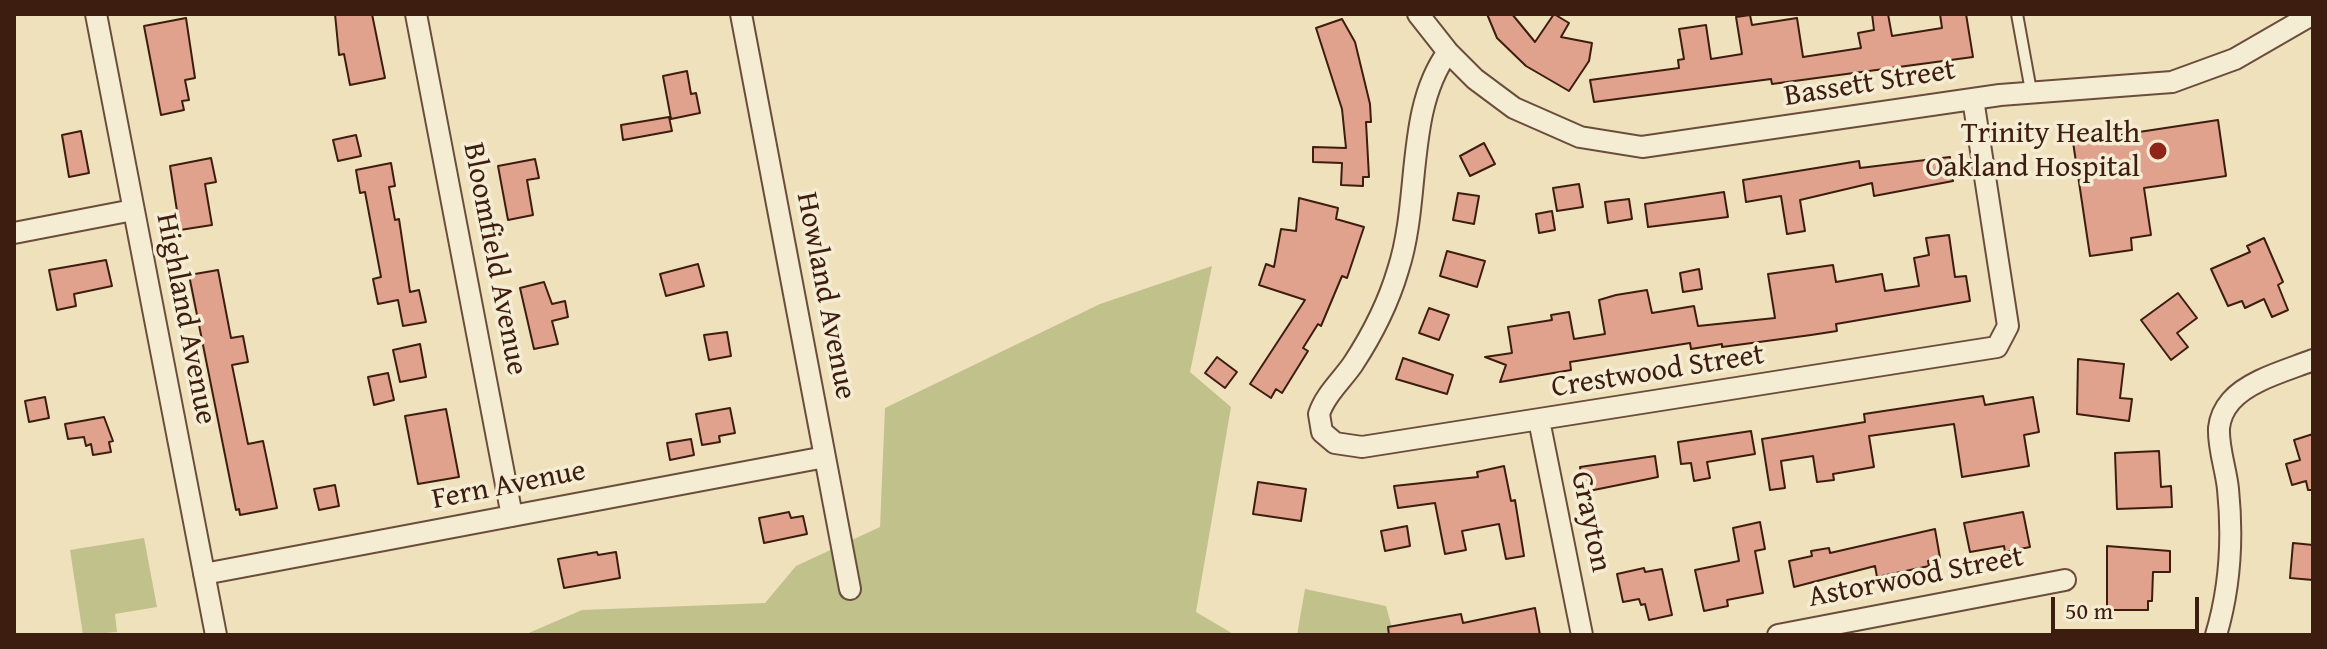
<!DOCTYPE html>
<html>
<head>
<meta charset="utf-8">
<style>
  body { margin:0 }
  #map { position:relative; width:2327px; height:649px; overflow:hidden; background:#f0e1bd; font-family:"Gentium Book Plus",serif }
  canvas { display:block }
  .frame { position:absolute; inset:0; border:16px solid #3d1d10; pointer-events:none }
  .scale { position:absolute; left:2051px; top:597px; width:148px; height:36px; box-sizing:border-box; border:4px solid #3d1d10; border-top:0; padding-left:10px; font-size:24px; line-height:28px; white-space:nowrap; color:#3d1d10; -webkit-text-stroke:6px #f5ecd4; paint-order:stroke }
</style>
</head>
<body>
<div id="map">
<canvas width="2327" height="649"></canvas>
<div class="frame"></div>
<div class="scale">50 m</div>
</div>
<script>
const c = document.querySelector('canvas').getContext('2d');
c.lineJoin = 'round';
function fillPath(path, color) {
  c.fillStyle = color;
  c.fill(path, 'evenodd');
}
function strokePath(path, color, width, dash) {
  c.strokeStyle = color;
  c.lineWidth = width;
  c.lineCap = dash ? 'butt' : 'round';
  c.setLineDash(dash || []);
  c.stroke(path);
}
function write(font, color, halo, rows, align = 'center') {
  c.font = font + ' "Gentium Book Plus",serif';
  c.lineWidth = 7;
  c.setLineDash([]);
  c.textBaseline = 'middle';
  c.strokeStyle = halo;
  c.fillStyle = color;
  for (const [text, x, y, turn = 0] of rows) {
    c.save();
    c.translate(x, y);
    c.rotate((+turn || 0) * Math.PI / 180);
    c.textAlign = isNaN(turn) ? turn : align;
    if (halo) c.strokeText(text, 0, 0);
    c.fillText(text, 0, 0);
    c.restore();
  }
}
const green = new Path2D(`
  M1212,266L1190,372L1231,407L1196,612L1235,635H524L582,610L765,603L796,566L880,527L885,408L1100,304Z
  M144,538L157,607L115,614L117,632L83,635L70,550Z
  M1305,589L1386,606L1394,635H1297Z`);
const building = new Path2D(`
  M335,14H372L385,78L350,85L344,54L339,55Z
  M1487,14H1512L1535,42L1554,14L1569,23L1561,37L1592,43L1589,61L1569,91L1526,66L1497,38Z
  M1872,14H1888L1892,36L1942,28L1940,14H1966L1973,57L1772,84L1771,79L1594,102L1590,80L1679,68L1678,60L1684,59L1679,29L1706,25L1711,59L1742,54L1736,17L1750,15L1752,25L1797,18L1803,57L1861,48L1858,33L1874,30Z
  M186,18L195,78L185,80L189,100L182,101L184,110L161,115L144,26Z
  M1342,19L1355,42L1370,104L1371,122H1366L1369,177H1363V186L1341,185L1342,163L1313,162V147L1346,148L1342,109L1316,28Z
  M687,71L691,94L696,93L700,113L671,119L663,76Z
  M669,117L672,131L623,140L621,125Z
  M2218,120L2226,176L2144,188L2151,235L2131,238L2132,250L2090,256L2073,142Z
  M81,131L89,173L69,177L62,135Z
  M356,135L361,156L338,161L333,140Z
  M1484,143L1495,164L1470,176L1460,156Z
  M1950,157L1953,181L1874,196L1872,183L1800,200L1805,231L1787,234L1781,196L1746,202L1743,180L1859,161L1860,168Z
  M211,158L216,182L205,184L212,225L180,230L170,166Z
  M535,159L539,178L527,180L533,215L508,220L498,166Z
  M391,163L395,186L389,187L395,220L399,219L410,292L419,290L426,322L403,326L398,300L378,304L373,279L381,277L365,192L360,193L356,170Z
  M1579,184L1583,207L1557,211L1553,188Z
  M1724,192L1728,217L1648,227L1645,204Z
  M1458,193L1479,196L1474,224L1453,220Z
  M1299,198L1338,208L1336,219L1364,227L1347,278L1342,276L1321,326L1318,324L1303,348L1308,351L1282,393L1276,389L1271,398L1250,384L1305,300L1259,285L1266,264L1274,267L1281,229L1296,231Z
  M1629,199L1632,219L1608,223L1605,202Z
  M1552,211L1555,230L1539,233L1536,214Z
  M1949,235L1955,277L1966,276L1970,301L1836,324L1837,331L1811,335L1722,347V344L1691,349L1690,343L1570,362L1571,370L1500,382L1506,365L1485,357L1512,353L1508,327L1552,320L1551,315L1569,312L1574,339L1605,334L1599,300L1616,295L1647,290L1652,313L1694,306L1698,326L1775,318L1768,274L1833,265L1836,282L1882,274L1885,291L1919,286L1914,258L1929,255L1926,238Z
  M2264,238L2283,282L2278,285L2288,310L2272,317L2264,299L2245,308L2242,301L2228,306L2211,269L2250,252L2247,246Z
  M1447,251L1485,261L1477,287L1440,276Z
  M106,260L112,286L74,294L76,306L57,310L49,270Z
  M698,264L704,286L666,296L660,274Z
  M1699,269L1702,289L1683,292L1680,273Z
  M218,270L231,338L243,336L248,362L232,365L248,444L263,441L277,508L240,515L239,509L236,510L189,275Z
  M544,282L552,304L565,301L568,317L552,321L558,344L534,349L520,288Z
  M2178,293L2197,318L2177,333L2188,347L2171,360L2141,320Z
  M1429,308L1449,315L1439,340L1419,333Z
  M727,332L731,356L709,360L704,335Z
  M420,344L426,377L400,382L393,350Z
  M1217,357L1237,372L1225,388L1205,373Z
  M1403,358L1453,375L1447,394L1396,379Z
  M2078,359L2124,364L2120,398L2132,399L2129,421L2077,414Z
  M388,373L394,400L374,405L368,377Z
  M1983,396L1985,405L2033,397L2039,432L2024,435L2029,466L1962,477L1954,424L1869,436L1874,467L1833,474L1834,480L1817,482L1813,456L1781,461L1785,488L1770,490L1762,439L1865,422L1864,414Z
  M45,397L49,418L29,422L25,401Z
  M730,408L735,433L719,436L720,442L702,445L696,414Z
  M446,409L459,477L418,484L405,416Z
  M104,417L113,441L109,442L111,452L93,455L91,444L86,446L84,437L68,439L65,424Z
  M1751,431L1755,454L1707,462L1710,478L1694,481L1691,463L1681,464L1678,442Z
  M2313,434V490H2308L2306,481L2292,485L2286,464L2300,460L2294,440Z
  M691,439L694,455L670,460L667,443Z
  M2159,451L2161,487L2171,486L2172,507L2117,509L2115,453Z
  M1655,456L1658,477L1584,492L1580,467Z
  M1504,466L1511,501L1515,500L1524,556L1506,559L1499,524L1462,531L1466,550L1445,554L1435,503L1398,508L1394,486L1478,477L1477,472Z
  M1258,482L1306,489L1301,521L1253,514Z
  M335,485L339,506L319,510L314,489Z
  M789,512L791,518L803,516L807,534L764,543L759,518Z
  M2023,512L2030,547L2005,552L2004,546L1970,552L1964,523Z
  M1760,522L1765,549L1755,551L1763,593L1727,600L1728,606L1704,611L1695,570L1739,561L1733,528Z
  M1407,526L1410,546L1385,551L1381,531Z
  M1935,529L1940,558L1928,561L1929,566L1877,577L1875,566L1794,587L1789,561L1812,556L1811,551L1829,548L1830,553Z
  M2293,543L2313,545V580L2290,578Z
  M2107,546L2170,551V572H2153L2152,601H2148V610H2107Z
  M597,552L598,555L616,552L620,578L564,588L558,559Z
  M1644,568L1645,572L1662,569L1672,615L1649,620L1645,604L1641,605L1639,599L1623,602L1617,574Z
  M1535,608L1540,635H1389L1388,627L1461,614L1463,623Z`);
const lane = new Path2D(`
  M2017,14L2031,91`);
const street = new Path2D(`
  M96,14L216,635
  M416,14L512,516
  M741,14L850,589
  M1418,14L1448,52L1475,79L1514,108L1580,137L1642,147L2000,95L2172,82L2235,59L2313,14
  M1448,52C1405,110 1421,200 1398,270C1388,304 1372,335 1353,364C1342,380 1325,395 1319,414L1322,432L1335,443L1362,447L1997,347L2008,326L1973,99
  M14,233L133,210
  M1539,420L1582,635
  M204,574L825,457
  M1778,635L2065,580
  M2216,635C2230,588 2233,538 2228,489C2226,469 2218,448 2219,428C2220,418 2225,408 2231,401C2249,380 2288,370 2313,360`);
const markers = [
  [2158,151,10,"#8f2418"]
];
const streetNames = [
  ["Bassett Street",1870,84,-9],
  ["Bloomfield Avenue",494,259,79],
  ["Howland Avenue",825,296,79],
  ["Highland Avenue",185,319,79],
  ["Crestwood Street",1658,372,-9],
  ["Fern Avenue",509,486,-11],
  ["Grayton",1590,522,78],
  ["Astorwood Street",1916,578,-11]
];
const poiNames = [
  ["Trinity Health",2140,134],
  ["Oakland Hospital",2140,168]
];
fillPath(green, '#c1c18c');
fillPath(building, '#e0a28d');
strokePath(building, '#3d1d10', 2);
strokePath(lane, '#6a4e3b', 14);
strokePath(street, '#6a4e3b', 24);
strokePath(lane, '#f5ecd4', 10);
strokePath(street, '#f5ecd4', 20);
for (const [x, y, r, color] of markers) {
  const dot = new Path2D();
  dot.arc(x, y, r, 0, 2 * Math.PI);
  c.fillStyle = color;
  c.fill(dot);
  strokePath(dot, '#f5ecd4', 3);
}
write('30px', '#3d1d10', '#f5ecd4', streetNames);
write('30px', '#3d1d10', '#f5ecd4', poiNames, 'right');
</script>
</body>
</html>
